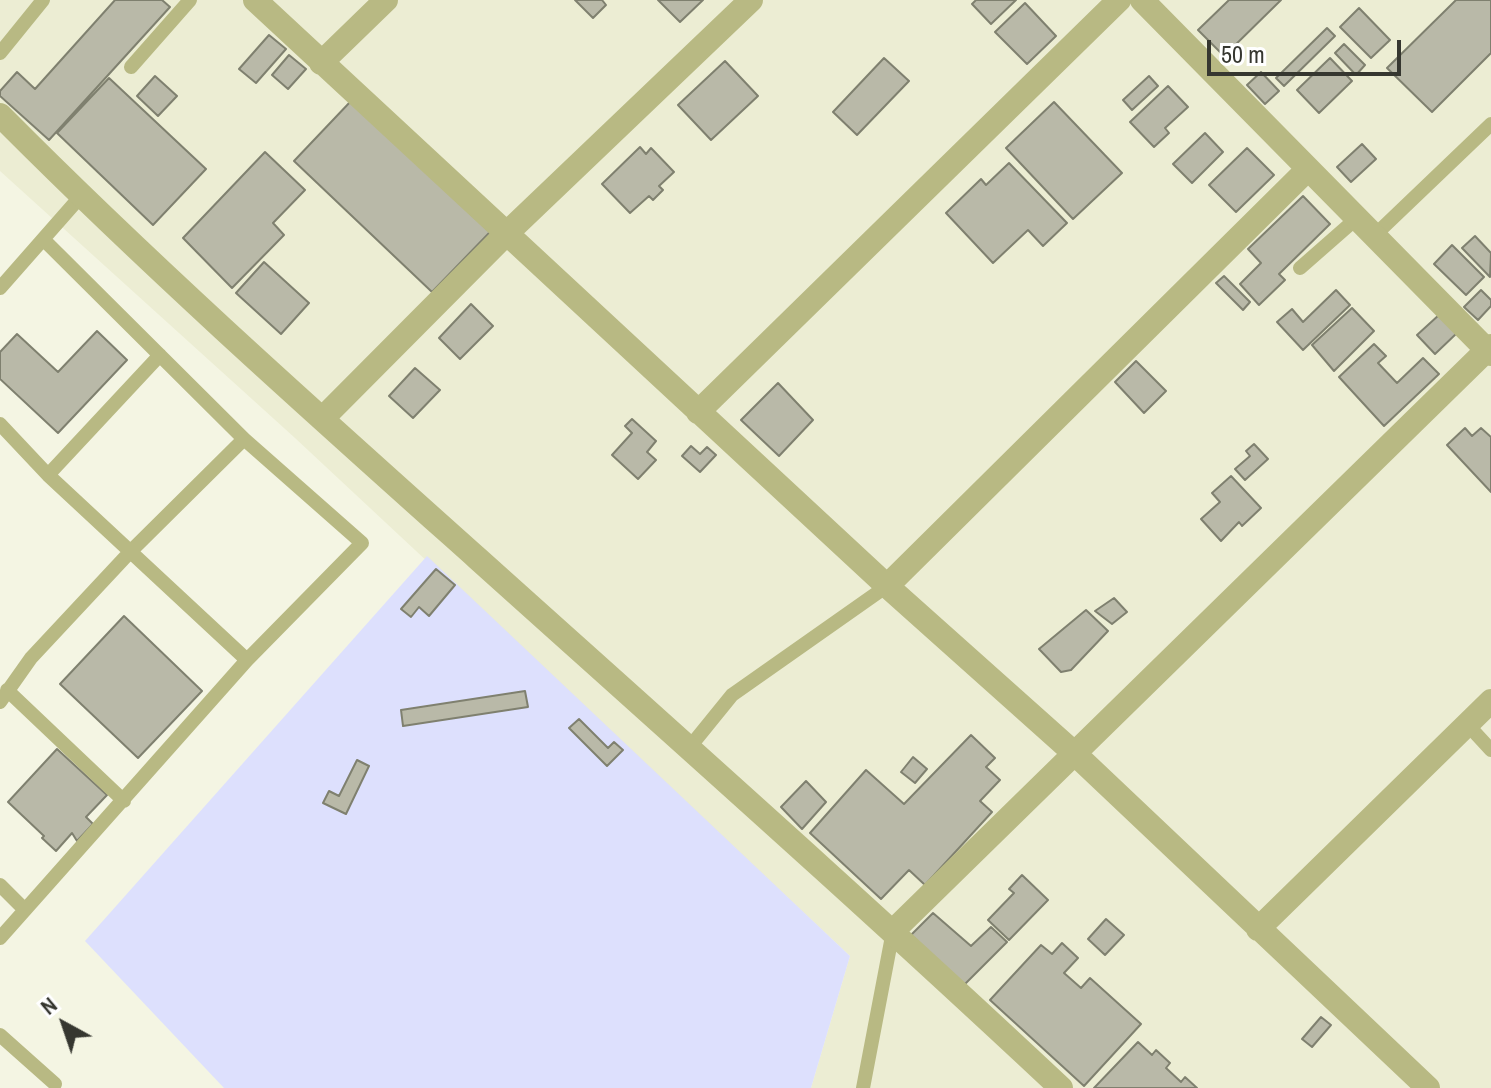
<!DOCTYPE html>
<html>
<head>
<meta charset="utf-8">
<style>
  body { margin:0 }
  #map { position:relative; width:1491px; height:1088px; overflow:hidden; background:#f4f5e3; font-family:"Archivo Narrow",sans-serif }
  canvas { display:block }
  .north { position:absolute; left:24px; top:984px; width:80px; height:80px; -webkit-text-stroke:6px #fff; paint-order:stroke; rotate:320deg; font-size:22px; font-weight:700; line-height:32px; text-align:center; color:#363730 }
  .north::after { content:''; display:block; margin:auto; width:28px; height:36px; background:#363730; clip-path:polygon(50% 0,100% 100%,50% 72%,0 100%) }
  .scale { position:absolute; left:1207px; top:40px; width:194px; height:36px; box-sizing:border-box; border:4px solid #363730; border-top:0; padding-left:10px; font-size:24px; line-height:28px; white-space:nowrap; color:#363730; -webkit-text-stroke:6px #fff; paint-order:stroke }
</style>
</head>
<body>
<div id="map">
<canvas width="1491" height="1088"></canvas>
<div class="north">N</div>
<div class="scale">50 m</div>
</div>
<script>
const c = document.querySelector('canvas').getContext('2d');
c.lineJoin = 'round';
function fillPath(path, color) {
  c.fillStyle = color;
  c.fill(path, 'evenodd');
}
function strokePath(path, color, width, dash) {
  c.strokeStyle = color;
  c.lineWidth = width;
  c.lineCap = dash ? 'butt' : 'round';
  c.setLineDash(dash || []);
  c.stroke(path);
}
const built = new Path2D(`
  M0,0H1491V1088H811L850,956L295,438L0,171Z`);
const green = new Path2D(`
  M427,556L850,956L811,1088H224L85,941Z`);
const building = new Path2D(`
  M115,0H162L170,7L49,140L0,96V91L17,72L35,89Z
  M575,0H602L606,5L593,18Z
  M658,0H703L680,22Z
  M976,0H1016L991,24L972,4Z
  M1229,0H1281L1224,56L1198,30Z
  M1456,0H1491V53L1432,112L1387,68Z
  M1025,3L1056,36L1027,64L995,32Z
  M1359,8L1390,40L1371,58L1340,27Z
  M1327,28L1335,36L1284,86L1276,78Z
  M269,35L286,49L256,83L239,69Z
  M1344,44L1365,65L1356,75L1335,53Z
  M289,55L306,69L288,89L272,75Z
  M884,58L909,81L857,135L833,112Z
  M1330,58L1352,81L1319,113L1297,90Z
  M725,61L758,96L711,140L678,105Z
  M1261,72L1279,91L1265,104L1247,85Z
  M155,76L177,96L158,116L137,96Z
  M1149,76L1158,86L1132,110L1123,100Z
  M109,78L206,169L153,225L57,133Z
  M1168,86L1188,107L1165,128L1169,133L1154,147L1130,122Z
  M351,101L490,232L432,292L294,161Z
  M1054,102L1122,173L1073,219L1006,148Z
  M1205,133L1223,152L1192,183L1173,164Z
  M1362,144L1376,159L1351,182L1337,167Z
  M640,147L646,154L651,148L674,172L659,186L663,190L653,200L649,196L630,213L602,184Z
  M1247,148L1274,175L1236,212L1209,185Z
  M265,152L305,190L273,223L284,235L232,288L183,238Z
  M1009,163L1067,223L1043,246L1028,230L993,263L946,213L981,179L986,185Z
  M1303,196L1330,224L1279,274L1285,280L1259,305L1240,284L1261,263L1248,249Z
  M1475,236L1491,253L1490,277L1462,248Z
  M1452,245L1484,277L1466,295L1434,264Z
  M264,262L309,303L281,334L236,293Z
  M1224,276L1250,302L1243,310L1216,283Z
  M1336,290L1350,305L1303,350L1277,322L1292,309L1303,322Z
  M1481,290L1491,300V306L1478,320L1464,307Z
  M471,304L493,326L460,359L439,338Z
  M1352,308L1374,331L1334,371L1312,345Z
  M1440,314L1458,332L1435,354L1417,335Z
  M97,331L127,360L58,433L0,379V352L17,334L58,372Z
  M1374,344L1386,356L1378,363L1397,383L1423,358L1439,374L1384,426L1339,377Z
  M1136,361L1166,391L1144,413L1115,382Z
  M415,368L440,390L413,418L389,396Z
  M778,383L813,420L779,456L741,420Z
  M632,419L656,441L647,452L656,460L638,479L612,455L632,433L625,426Z
  M1465,428L1472,436L1481,428L1491,437V492L1447,445Z
  M1254,444L1268,459L1245,480L1235,469L1250,456L1246,451Z
  M691,446L700,454L707,447L716,455L700,472L682,456Z
  M1231,476L1261,508L1242,526L1239,522L1221,541L1201,519L1220,502L1212,493Z
  M436,569L455,585L429,616L419,607L411,617L401,609Z
  M1114,598L1127,612L1112,624L1095,611Z
  M1086,610L1108,631L1071,670L1061,672L1039,649Z
  M124,616L202,691L138,758L60,684Z
  M525,691L528,707L403,726L401,710Z
  M579,719L608,748L614,742L623,750L607,766L569,728Z
  M971,735L995,758L986,767L1000,780L980,801L992,812L925,885L909,870L881,899L810,833L866,770L904,804Z
  M57,749L107,795L86,817L93,824L77,841L72,833L56,851L42,838L44,836L8,802Z
  M913,757L927,769L915,783L901,772Z
  M357,760L369,766L346,814L323,803L329,791L339,796Z
  M806,781L826,802L802,829L781,807Z
  M1022,875L1048,900L1009,940L988,920L1014,893L1009,889Z
  M933,913L971,946L991,927L1007,942L964,985L911,935Z
  M1106,919L1124,935L1105,955L1088,939Z
  M1062,943L1078,958L1064,973L1081,988L1090,978L1141,1024L1084,1086L990,1000L1041,945L1052,954Z
  M1321,1017L1331,1025L1312,1047L1302,1039Z
  M1138,1042L1152,1055L1156,1050L1170,1063L1166,1068L1181,1082L1185,1077L1197,1088H1094Z`);
const service = new Path2D(`
  M0,53L43,0
  M131,67L190,0
  M1374,236L1491,124
  M1300,268L1357,218
  M0,288L81,196
  M0,424L48,475L247,660
  M48,475L160,355
  M7,690L124,801
  M0,702L31,658L130,552L244,439
  M1467,724L1491,750
  M689,748L732,695L887,586
  M0,885L25,910
  M0,938L247,660L362,543L244,439L44,240
  M0,1035L55,1084
  M863,1088L893,931`);
const minor = new Path2D(`
  M255,0L887,586L1074,753L1428,1088
  M1142,0L1491,354
  M321,63L386,0
  M0,115C153,269 315,413 477,558C673,734 869,908 1061,1088
  M698,412L1119,0
  M322,419L506,234L751,0
  M887,586L1308,169
  M1258,929L1491,701
  M893,931L1491,346`);
fillPath(built, '#ecedd3');
fillPath(green, '#dde0fd');
fillPath(building, '#b9b9a8');
strokePath(building, '#7f806f', 2);
strokePath(service, '#b8b983', 14);
strokePath(minor, '#b8b983', 24);
</script>
</body>
</html>
